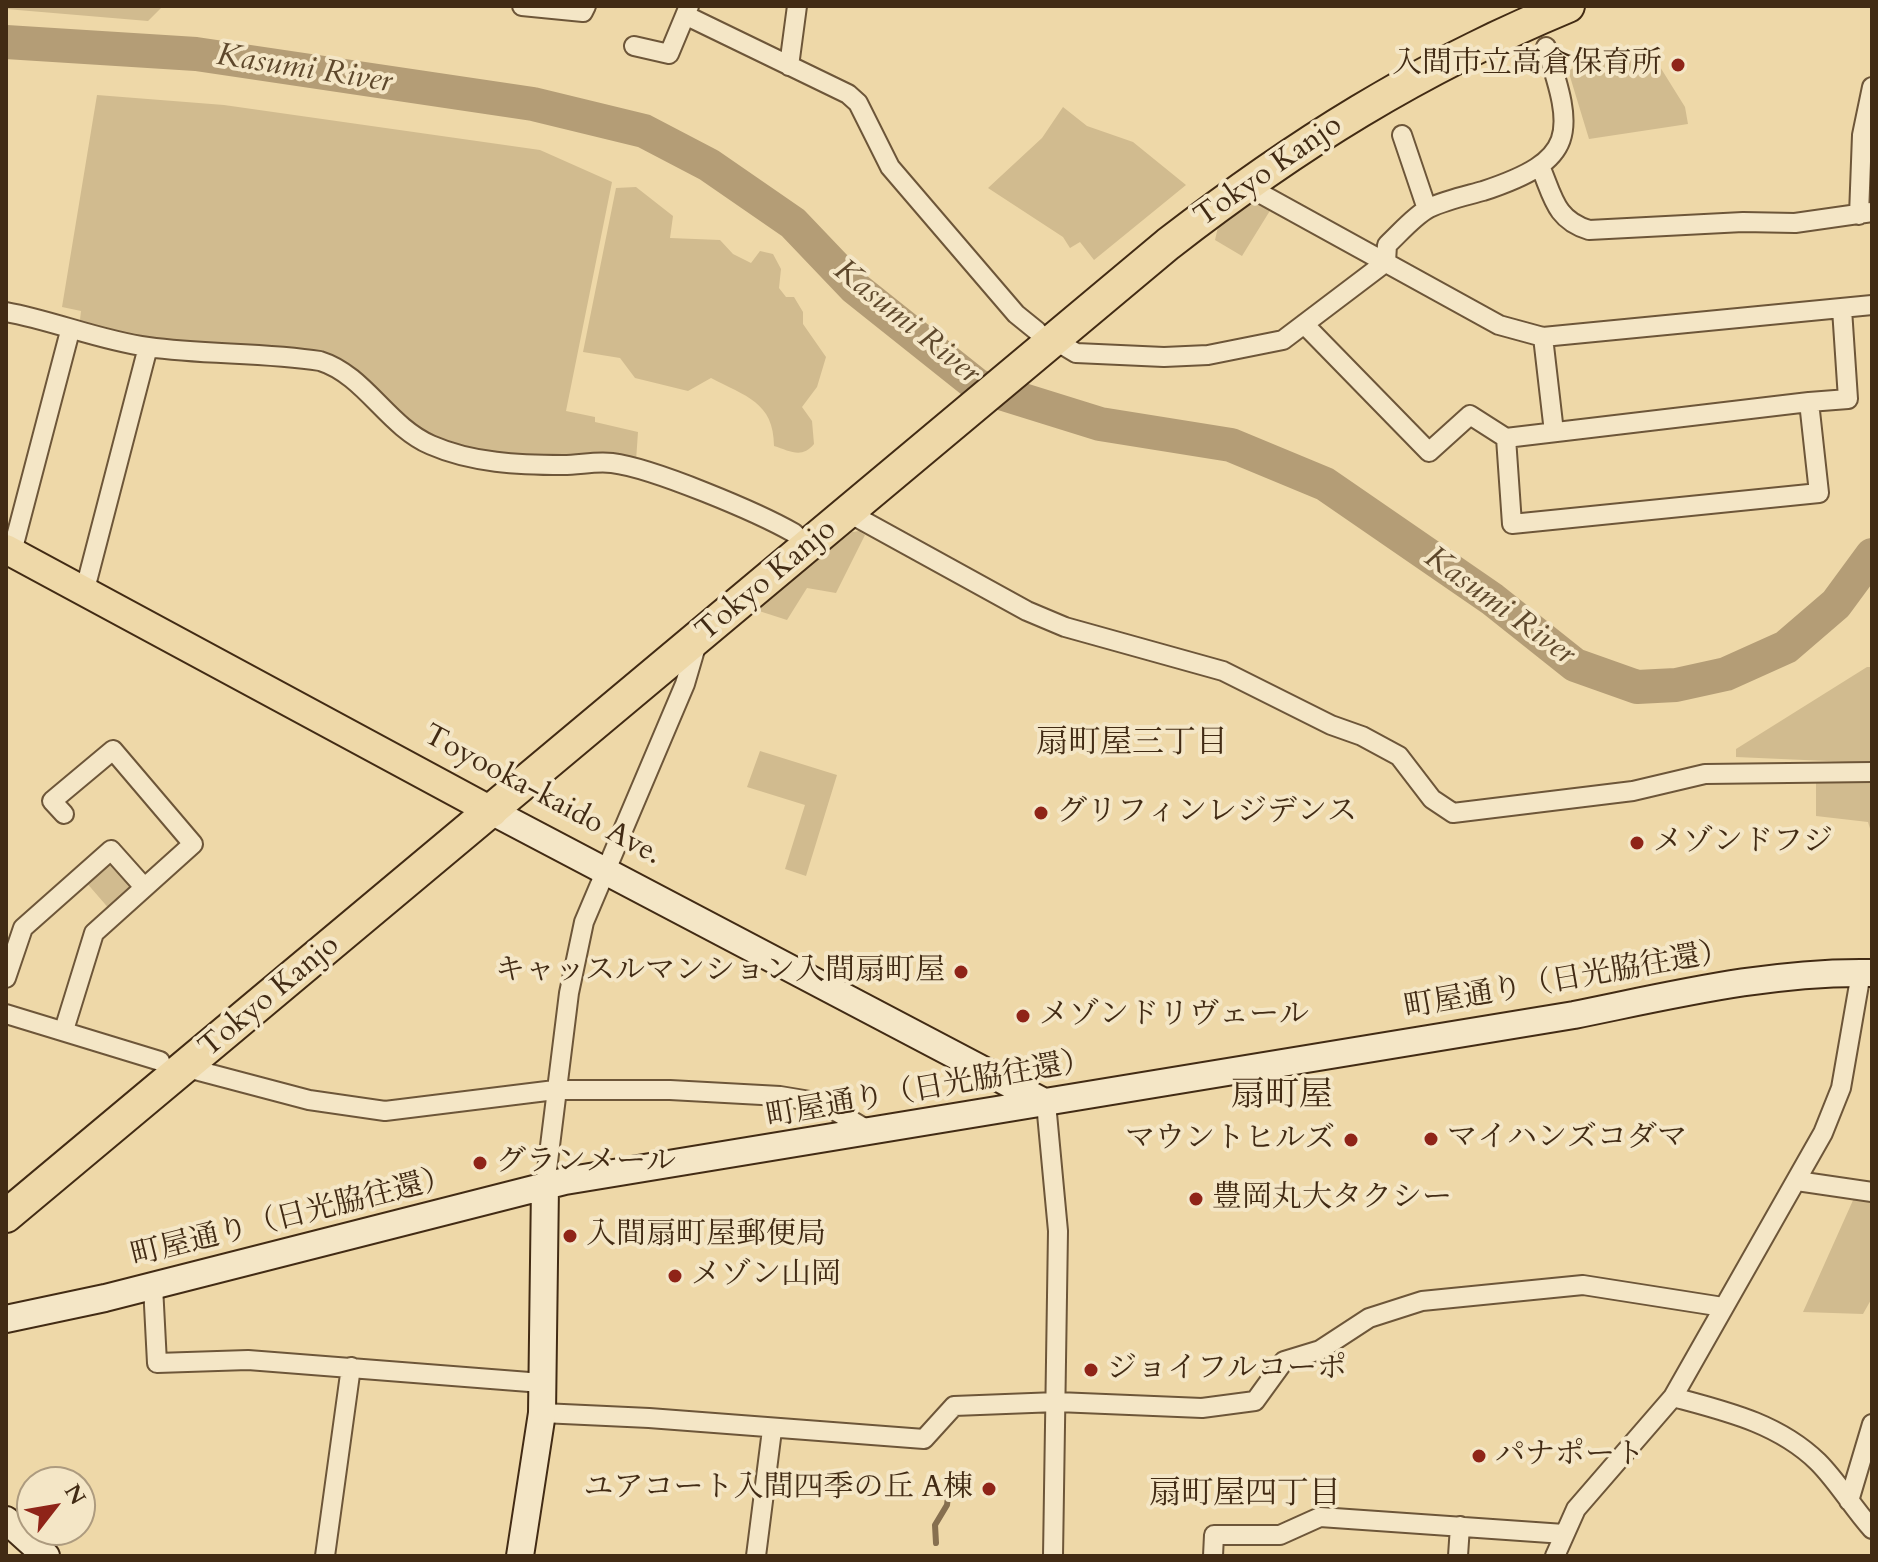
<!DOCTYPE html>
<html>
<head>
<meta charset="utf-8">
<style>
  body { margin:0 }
  #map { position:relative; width:1878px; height:1562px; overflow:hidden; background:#eed8a8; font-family:Cardo,serif }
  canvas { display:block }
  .frame { position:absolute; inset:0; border:8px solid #422b14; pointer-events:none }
  .north { position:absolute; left:16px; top:1466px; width:80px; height:80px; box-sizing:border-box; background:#f4e6c6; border:2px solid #ad9b7f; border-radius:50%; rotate:59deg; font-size:22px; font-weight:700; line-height:32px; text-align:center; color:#422b14 }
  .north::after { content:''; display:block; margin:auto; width:28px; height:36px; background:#8f2418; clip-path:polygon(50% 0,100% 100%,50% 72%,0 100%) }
</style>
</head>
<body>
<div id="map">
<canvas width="1878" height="1562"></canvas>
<div class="frame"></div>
<div class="north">N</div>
</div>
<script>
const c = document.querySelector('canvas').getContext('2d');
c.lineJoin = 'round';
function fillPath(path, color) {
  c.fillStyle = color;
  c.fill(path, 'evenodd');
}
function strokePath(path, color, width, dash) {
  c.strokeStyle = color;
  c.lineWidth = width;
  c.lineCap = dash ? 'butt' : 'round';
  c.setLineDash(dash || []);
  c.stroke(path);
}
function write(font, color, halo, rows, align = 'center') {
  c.font = font + ' Cardo,"Noto Serif JP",serif';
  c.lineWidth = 8;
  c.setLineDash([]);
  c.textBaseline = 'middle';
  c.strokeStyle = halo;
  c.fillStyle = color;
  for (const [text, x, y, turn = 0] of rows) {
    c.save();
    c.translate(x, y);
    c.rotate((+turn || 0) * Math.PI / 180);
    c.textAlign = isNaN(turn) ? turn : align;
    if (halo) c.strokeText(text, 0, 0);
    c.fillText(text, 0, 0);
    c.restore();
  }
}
const green = new Path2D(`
  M6,6H163L148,21L6,9Z
  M1647,46L1685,107L1688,124L1589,139L1568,70Z
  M97,95L224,105L540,150L612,182L566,411L595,417V422L638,432L636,461C569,458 469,469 413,427C387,408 364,383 340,361L326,354L198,346L79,328L81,311L62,307Z
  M1063,107L1087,126L1133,142L1186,185L1094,260L1080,242L1070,248L1063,237L988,188L1042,138Z
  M636,187L673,216L670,238L720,240L733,254L751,263L760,251L773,254L781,269L779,288L786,297H794L803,312V324L826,357L817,387L802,407L812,421L814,444C802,459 790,451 774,446C774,402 745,396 711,378L688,391L635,378L620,358L583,352L616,188Z
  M1254,199L1271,209L1242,256L1215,240L1218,227Z
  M859,531L865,535L836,593L807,588L787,620L756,610L852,532Z
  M1867,667H1872V763L1736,757V749Z
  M760,751L837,775L806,876L785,869L805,805L747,787Z
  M1816,777L1872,781V835L1868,822L1816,816Z
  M114,863L132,884L131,893L111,911L85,881L104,864Z
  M1854,1198L1872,1200V1298L1863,1314L1803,1312Z`);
const stream = new Path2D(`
  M936,1543L935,1525L947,1505L950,1480`);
const river = new Path2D(`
  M6,42L196,54L533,104L644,131L709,165L793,223L855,288L978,386L1100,424L1231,445L1325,484L1492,599L1575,665L1637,687L1676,685L1726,674L1786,647L1836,604L1872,555`);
const street = new Path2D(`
  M522,6L583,12L586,6
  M687,16L848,94L858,103L890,167L1016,314L1037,331
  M634,46L669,54L689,6
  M789,66L797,6
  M1402,135L1427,209
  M1540,166C1553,196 1555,220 1589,230L1743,222L1795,223L1872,212
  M1245,185L1499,325L1543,337L1872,305
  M1859,215L1862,135L1872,87
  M6,312C55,321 98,340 148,347C205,355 263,352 320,361C365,375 387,426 431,445C472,463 519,465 563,465C580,465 595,461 612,463C653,468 757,512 794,533
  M1304,324L1429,452L1470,415L1506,438
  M1543,337L1554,432
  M1056,341L1076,353L1164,357L1208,355L1283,340L1386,262L1387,245C1400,233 1414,216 1429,208C1446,200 1465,196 1483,191C1577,160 1575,134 1546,47
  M1809,402L1819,493L1512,524L1506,438L1809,402L1848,399L1842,309
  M849,513L1027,611L1065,627L1223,671L1331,725L1362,736L1399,756L1432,799L1453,813L1633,791L1705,774L1872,772
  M12,552L70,331
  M84,593L148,347
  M64,814L52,801L113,750L193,844L94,933L64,1030
  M6,978L23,928L111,850L144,887
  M6,1014L160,1061
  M184,1067L309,1100L385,1111L555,1090H670L780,1096L822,1103L871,1132
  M1046,1103L1058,1231L1053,1556
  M1797,1181L1872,1192
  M545,1186L569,993L584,922L685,684L697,643
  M153,1286L157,1363L248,1360L542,1383
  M1673,1397C1725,1411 1778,1423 1818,1462C1838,1482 1853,1508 1872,1529
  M542,1413L649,1418L924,1439L954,1406L1057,1402L1202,1408L1255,1401L1284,1361L1320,1350L1369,1318L1422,1301L1583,1285L1723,1307
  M1849,1501L1872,1424
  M325,1556L351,1367
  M756,1556L772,1430
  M1213,1556L1214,1535H1280L1320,1517L1564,1534
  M1458,1556L1460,1526
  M1555,1556L1576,1509L1673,1397L1823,1133L1841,1088L1861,973`);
const secondary = new Path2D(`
  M493,812L1046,1103
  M6,1319L105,1298L565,1181L1574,1015C1673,995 1770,971 1872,973
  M6,1520L46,1556
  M520,1556L542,1413L545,1186`);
const primary = new Path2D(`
  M6,549L493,812`);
const highway = new Path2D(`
  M6,1216L1168,244C1297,144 1417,69 1568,6`);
const markers = [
  [1678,65,8,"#8f2418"],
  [1041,813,8,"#8f2418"],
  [1637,843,8,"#8f2418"],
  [961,972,8,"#8f2418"],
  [1023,1016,8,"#8f2418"],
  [1431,1139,8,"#8f2418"],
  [1351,1140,8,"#8f2418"],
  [480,1163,8,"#8f2418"],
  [1196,1199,8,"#8f2418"],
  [570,1236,8,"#8f2418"],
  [675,1276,8,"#8f2418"],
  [1091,1370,8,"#8f2418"],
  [1479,1456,8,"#8f2418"],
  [989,1489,8,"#8f2418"]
];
const poiNames = [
  ["入間市立高倉保育所",1662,65,"right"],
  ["グリフィンレジデンス",1057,813],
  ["メゾンドフジ",1653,843],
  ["キャッスルマンション入間扇町屋",945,972,"right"],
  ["メゾンドリヴェール",1039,1016],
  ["マイハンズコダマ",1447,1139],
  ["マウントヒルズ",1335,1140,"right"],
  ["グランメール",496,1163],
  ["豊岡丸大タクシー",1212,1199],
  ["入間扇町屋郵便局",586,1236],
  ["メゾン山岡",691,1276],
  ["ジョイフルコーポ",1107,1370],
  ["パナポート",1495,1456],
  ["ユアコート入間四季の丘 A棟",973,1489,"right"]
];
const streetNames = [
  ["Tokyo Kanjo",1269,172,-35],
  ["Tokyo Kanjo",767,581,-40],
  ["Toyooka-kaido Ave.",542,796,28],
  ["町屋通り（日光脇往還）",1567,981,-10],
  ["Tokyo Kanjo",270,997,-40],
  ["町屋通り（日光脇往還）",929,1090,-10],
  ["町屋通り（日光脇往還）",292,1218,-14]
];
const waterNames = [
  ["Kasumi River",304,70,9],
  ["Kasumi River",906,323,39],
  ["Kasumi River",1499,607,36]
];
const neighbourhoodNames = [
  ["扇町屋三丁目",1132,745],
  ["扇町屋四丁目",1245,1496]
];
const quarterNames = [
  ["扇町屋",1282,1097]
];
fillPath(green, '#d1bb8f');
strokePath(stream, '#866f4f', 6);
strokePath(river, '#b49d76', 34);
strokePath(street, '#6d5639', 22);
strokePath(secondary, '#422b14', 30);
strokePath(primary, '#422b14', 32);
strokePath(highway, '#422b14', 36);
strokePath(street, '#f4e6c6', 18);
strokePath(secondary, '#f4e6c6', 26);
strokePath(primary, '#eed8a8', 28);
strokePath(highway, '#eed8a8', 32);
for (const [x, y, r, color] of markers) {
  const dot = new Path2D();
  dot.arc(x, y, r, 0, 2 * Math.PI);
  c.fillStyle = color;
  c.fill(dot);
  strokePath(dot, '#f4e6c6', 3);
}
write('30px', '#422b14', '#f4e6c6', poiNames, 'left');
write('30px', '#422b14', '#f4e6c6', streetNames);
write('italic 32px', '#5e482c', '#f4e6c6', waterNames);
write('32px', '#422b14', '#f4e6c6', neighbourhoodNames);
write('34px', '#422b14', '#f4e6c6', quarterNames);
</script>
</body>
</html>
